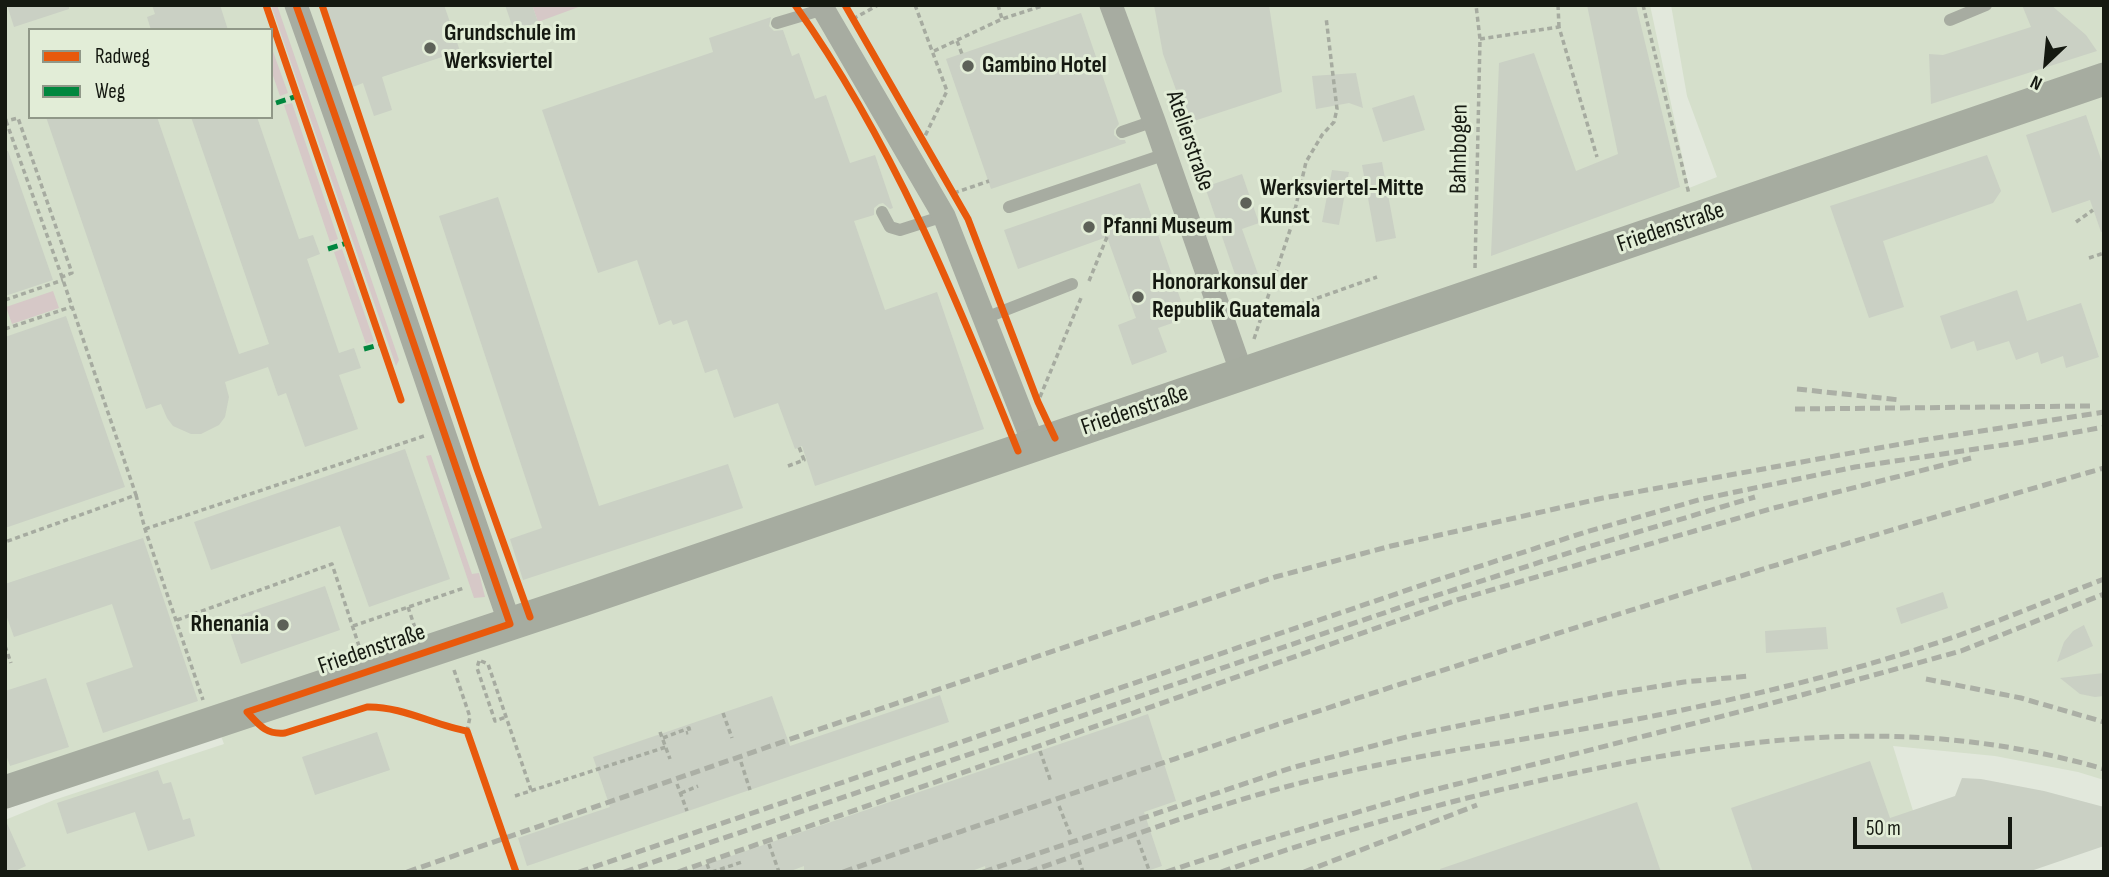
<!DOCTYPE html>
<html>
<head>
<meta charset="utf-8">
<style>
  body { margin:0 }
  #map { position:relative; width:2109px; height:877px; overflow:hidden; background:#e2e8dc; font-family:"Sofia Sans Condensed",sans-serif }
  canvas { display:block }
  .frame { position:absolute; inset:0; border:7px solid #151911; pointer-events:none }
  .legend { position:absolute; left:28px; top:28px; width:245px; height:91px; box-sizing:border-box; background:#e2edd7; border:2px solid #909888; margin:0; padding:9px 12px; list-style:none; font-size:21px; color:#151911 }
  .legend li { display:flex; align-items:center; gap:14px; height:35px }
  .legend b { width:35px; border:2px solid #909888 }
  .north { position:absolute; left:2011px; top:28px; width:70px; height:70px; -webkit-text-stroke:5px #e2edd7; paint-order:stroke; rotate:206deg; font-size:19px; font-weight:700; line-height:28px; text-align:center; color:#151911 }
  .north::after { content:''; display:block; margin:auto; width:24px; height:32px; background:#151911; clip-path:polygon(50% 0,100% 100%,50% 72%,0 100%) }
  .scale { position:absolute; left:1853px; top:817px; width:159px; height:32px; box-sizing:border-box; border:4px solid #151911; border-top:0; padding-left:9px; font-size:21px; line-height:24px; white-space:nowrap; color:#151911; -webkit-text-stroke:5px #e2edd7; paint-order:stroke }
</style>
</head>
<body>
<div id="map">
<canvas width="2109" height="877"></canvas>
<div class="frame"></div>
<ul class="legend">
<li><b style="height:9px;background:#e8590c"></b>Radweg</li>
<li><b style="height:9px;background:#00873e"></b>Weg</li>
</ul>
<div class="north">N</div>
<div class="scale">50 m</div>
</div>
<script>
const c = document.querySelector('canvas').getContext('2d');
c.lineJoin = 'round';
function fillPath(path, color) {
  c.fillStyle = color;
  c.fill(path, 'evenodd');
}
function strokePath(path, color, width, dash) {
  c.strokeStyle = color;
  c.lineWidth = width;
  c.lineCap = dash ? 'butt' : 'round';
  c.setLineDash(dash || []);
  c.stroke(path);
}
function write(font, color, halo, rows, align = 'center') {
  c.font = font + ' "Sofia Sans Condensed",sans-serif';
  c.lineWidth = 6;
  c.setLineDash([]);
  c.textBaseline = 'middle';
  c.strokeStyle = halo;
  c.fillStyle = color;
  for (const [text, x, y, turn = 0] of rows) {
    c.save();
    c.translate(x, y);
    c.rotate((+turn || 0) * Math.PI / 180);
    c.textAlign = isNaN(turn) ? turn : align;
    if (halo) c.strokeText(text, 0, 0);
    c.fillText(text, 0, 0);
    c.restore();
  }
}
const built = new Path2D(`
  M5,5H1650L1689,188L1717,177L1687,96L1671,5H2104V780L2078,772L1995,756L1893,746L1932,872H5V820L54,800L224,744L212,712L5,780ZM30,30H271V117H30Z`);
const green = new Path2D(`
  M271,5H277L399,360L396,366Z
  M532,5H584L538,22Z
  M271,46L288,93L280,96L271,70Z
  M292,103L338,239L330,242L284,105Z
  M342,249L374,341L366,344L334,252Z
  M53,291L59,308L12,324L6,307Z
  M431,455L472,574L479,573L485,597L474,598L426,456Z`);
const building = new Path2D(`
  M7,5H69V9L14,27Z
  M152,5H220L228,30H151L147,17L155,14Z
  M325,5H444L460,51L382,77L392,110L374,116L363,83L353,87Z
  M505,5H532L538,22L514,31Z
  M1154,5H1269L1282,92L1188,123L1163,54Z
  M1587,5H1636L1680,187L1491,256L1499,63L1534,53L1576,171L1618,154Z
  M2022,5H2051L2086,35L2097,51L1931,104L1929,54L1943,55L2031,27Z
  M1081,13L1119,124L1114,130V135L1120,140H1125L1126,143L991,189L946,59Z
  M771,17L769,26L774,31L783,30L792,56L799,53L815,99L826,95L850,163L875,155L893,208L890,209L883,203L879,204L874,208V215L854,221L885,310L937,292L984,429L815,486L802,446L795,449L778,403L734,418L717,369L705,373L687,320L673,325L671,320L659,325L637,260L598,273L542,110L713,52L709,38Z
  M1356,73L1363,108L1349,103L1316,109L1312,76Z
  M1414,95L1425,130L1383,142L1372,108Z
  M2086,115L2104,168V231L2101,232L2090,200L2052,213L2026,135Z
  M46,117H157L239,354L269,344L191,117H257L299,239L313,235L320,254L307,259L339,353L354,348L361,368L339,375L358,429L305,447L286,393L278,396L268,367L225,382L229,397L225,417L219,425L201,434H191L173,426L167,418L161,404L146,409Z
  M5,151H8L53,280L5,296Z
  M1987,155L2001,191L1993,203L1883,241L1904,307L1869,318L1830,206Z
  M1382,162L1396,238L1376,242L1362,165Z
  M1332,170L1349,172L1339,225L1322,222Z
  M1242,174L1259,223L1242,229L1259,277L1238,283L1205,187Z
  M1140,183L1187,318L1158,328L1167,352L1132,365L1118,325L1136,318L1107,237L1018,269L1004,230Z
  M498,197L599,506L728,464L743,508L523,580L510,539L542,528L439,216Z
  M2017,290L2027,321L2081,303L2099,357L2066,368L2063,356L2041,364L2038,352L2016,360L2009,341L1977,351L1974,341L1951,349L1940,316Z
  M66,316L125,487L5,528V337Z
  M405,449L450,579L369,607L340,526L211,570L194,522Z
  M143,538L198,701L103,733L86,683L133,667L112,604L14,637L5,612V584Z
  M325,586L340,630L241,664L226,620Z
  M1943,592L1948,608L1901,624L1896,608Z
  M2084,625L2093,646L2057,662L2064,642L2073,631Z
  M1826,627L1828,649L1766,653L1765,631Z
  M2104,673V696L2095,697L2080,694L2060,678Z
  M46,678L69,747L10,766L5,752V691Z
  M940,695L949,722L527,866L518,838L610,807L593,757L772,696L790,746Z
  M1148,714L1176,801L1144,812L1162,866L1144,872H986L985,866L969,872H804V866L788,872H693V869Z
  M377,732L390,770L315,795L302,757Z
  M1870,761L1890,818L1955,796L1962,778L1981,779L2044,791L2104,807V846L2028,872H1753L1731,808Z
  M158,770L163,784L171,782L183,820L190,818L195,836L148,851L135,812L67,834L57,803Z
  M1637,802L1661,872H1441L1440,869Z
  M5,819L26,866L13,872H5Z`);
const path = new Path2D(`
  M915,5L947,91L924,138
  M998,5L1002,19
  M1558,5L1559,27
  M1643,5L1689,194
  M853,19L878,5
  M1480,39L1559,27L1597,157
  M957,41L962,54
  M934,51L1002,19L1045,5
  M5,118L6,121L18,118L72,273L62,277L63,280L136,495L5,542
  M6,121L62,277
  M954,193L989,181
  M2076,222L2093,210
  M2089,258L2104,253
  M1475,268L1480,39L1476,5
  M1089,281L1107,237
  M5,300L63,280
  M1261,318L1377,277
  M5,329L71,307
  M1254,339L1291,227L1306,162L1322,135L1334,122L1337,109L1326,17
  M1040,397L1081,298
  M788,466L804,460L799,447
  M136,495L145,529L203,700
  M145,529L424,436
  M408,607L415,628
  M177,620L332,564L359,646
  M353,626L464,588
  M5,646L11,663
  M479,661L477,668L495,721L506,717
  M481,661L488,664L531,790
  M454,670L470,717L467,731
  M723,713L732,738
  M660,732L670,759
  M663,738L689,728L690,732L686,733
  M1040,751L1051,782
  M741,762L750,790
  M677,784L687,811
  M681,793L698,786
  M515,796L666,747
  M1059,806L1071,836
  M1138,840L1149,870
  M769,844L779,872
  M1079,860L1083,872
  M707,864L710,872
  M712,872L742,862`);
const lane = new Path2D(`
  M1950,20L1986,5
  M777,23L824,9
  M1122,132L1154,121
  M1009,207L1166,154
  M882,212L890,227L900,230L944,216
  M985,318L1072,284`);
const street = new Path2D(`
  M296,5C370,211 438,418 510,624
  M821,5L944,216L1034,445
  M1111,5L1154,121L1242,374`);
const secondary = new Path2D(`
  M5,792L582,600L2104,79`);
const rail = new Path2D(`
  M1797,389L1900,400
  M1795,409L2090,406
  M1926,679L2021,698L2104,722
  M407,872L814,731L1275,577L1391,546L1603,498L1923,440L2104,412
  M579,872L1434,581L1586,532L1702,499L1855,467L2023,442L2104,427
  M624,872L1419,601L1581,549L1755,497
  M678,872L1457,600L1770,509L1971,458
  M843,872C1260,728 1679,589 2104,468
  M983,872L1291,768L1410,736L1611,694L1684,682L1749,676
  M1028,872C1129,837 1229,799 1333,775C1437,750 1543,738 1648,717C1749,697 1860,670 1957,636C2007,618 2055,598 2104,579
  M1166,872L1242,847L1418,794L1758,707L1961,651L2104,594
  M1221,872C1330,834 1442,802 1556,777C1745,736 1914,714 2104,769
  M1304,872L1477,805`);
const quiet = new Path2D(`
  M276,103L297,96
  M328,249L347,243
  M364,349L382,344`);
const cycleway = new Path2D(`
  M266,5L401,400
  M296,5C370,211 438,418 510,624L247,712C259,725 266,735 285,733L367,707C401,706 434,725 467,731L516,872
  M322,5L477,469L530,617
  M795,5C892,141 956,297 1018,451
  M845,5L968,219L1038,402L1055,438`);
const markers = [
  [430,48,7,"#5d6158"],
  [968,66,7,"#5d6158"],
  [1246,203,7,"#5d6158"],
  [1089,227,7,"#5d6158"],
  [1138,297,7,"#5d6158"],
  [283,625,7,"#5d6158"]
];
const poiNames = [
  ["Grundschule im",444,34],
  ["Werksviertel",444,62],
  ["Gambino Hotel",982,66],
  ["Werksviertel-Mitte",1260,189],
  ["Kunst",1260,217],
  ["Pfanni Museum",1103,227],
  ["Honorarkonsul der",1152,283],
  ["Republik Guatemala",1152,311],
  ["Rhenania",269,625,"right"]
];
const streetNames = [
  ["Atelierstraße",1189,141,71],
  ["Bahnbogen",1460,149,-89],
  ["Friedenstraße",1671,228,-19],
  ["Friedenstraße",1135,411,-19],
  ["Friedenstraße",372,650,-19]
];
fillPath(built, '#d5dfcb');
fillPath(green, '#d6c8c7');
fillPath(building, '#cad0c4');
strokePath(path, '#a6aba0', 3.5, [5, 3.5]);
strokePath(lane, '#a7aca1', 12);
strokePath(street, '#a7aca1', 23);
strokePath(secondary, '#a6aca0', 33);
strokePath(rail, '#abafa5', 5, [10, 5]);
strokePath(quiet, '#00873e', 5, [10, 5]);
strokePath(cycleway, '#e8590c', 7);
for (const [x, y, r, color] of markers) {
  const dot = new Path2D();
  dot.arc(x, y, r, 0, 2 * Math.PI);
  c.fillStyle = color;
  c.fill(dot);
  strokePath(dot, '#e2edd7', 2.5);
}
write('bold 24px', '#151911', '#e2edd7', poiNames, 'left');
write('24px', '#151911', '#e2edd7', streetNames);
</script>
</body>
</html>
